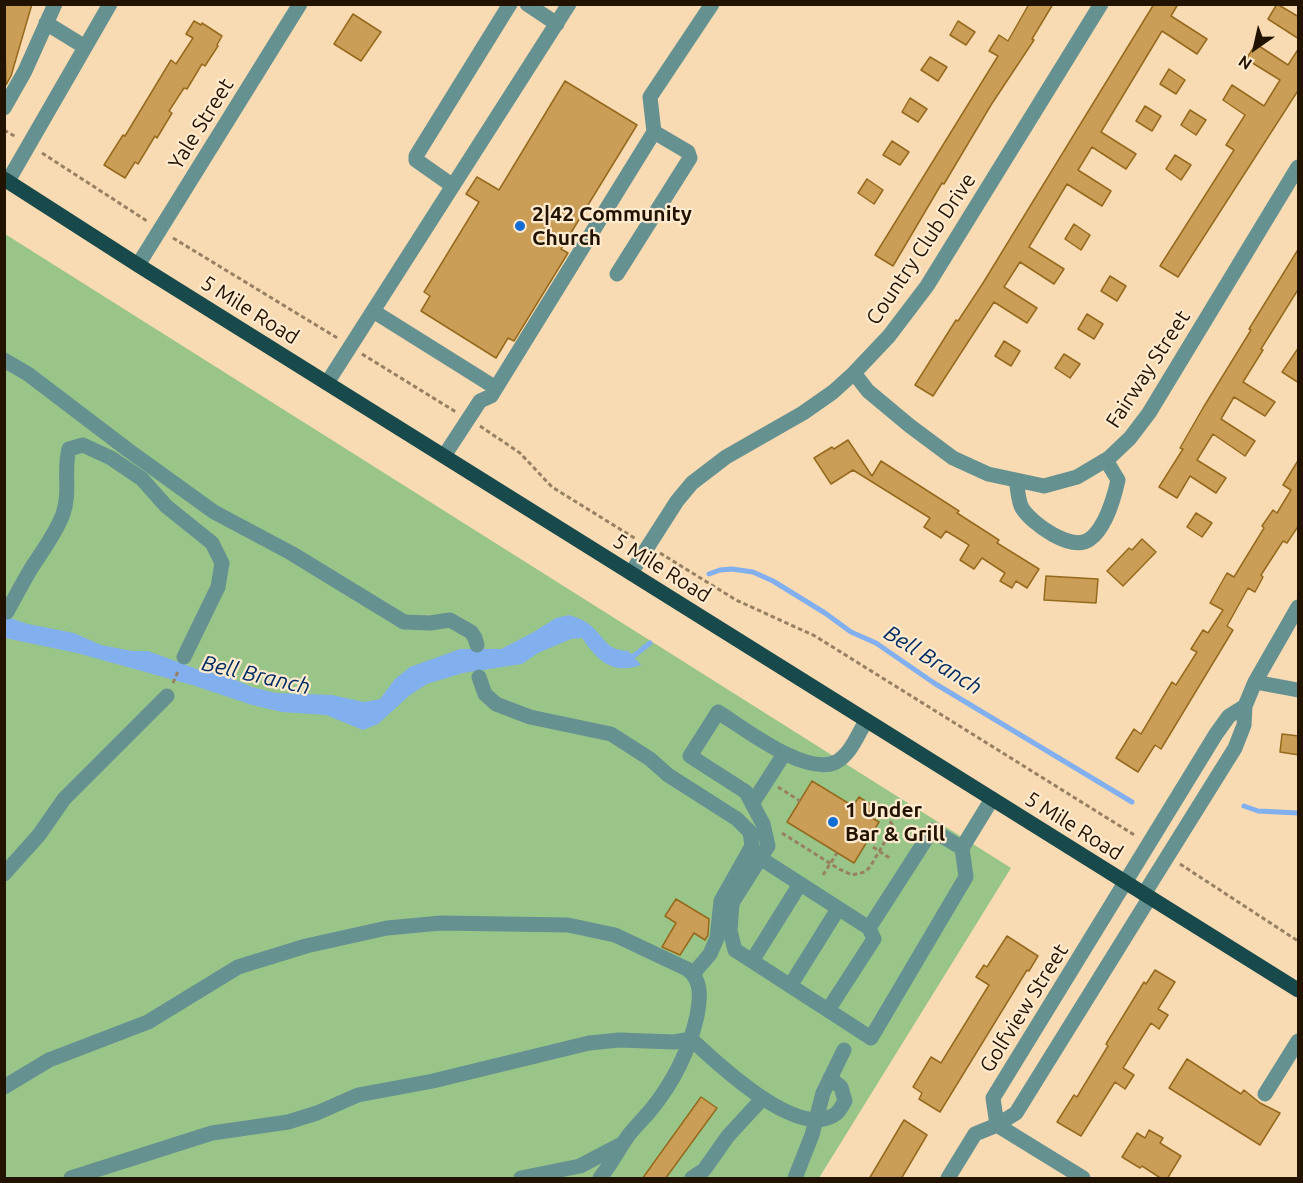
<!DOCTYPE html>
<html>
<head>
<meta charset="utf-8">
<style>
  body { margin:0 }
  #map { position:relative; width:1303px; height:1183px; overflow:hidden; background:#f8dbb2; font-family:Ubuntu,sans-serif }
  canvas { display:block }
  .frame { position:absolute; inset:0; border:6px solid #211300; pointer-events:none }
  .north { position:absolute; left:1225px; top:18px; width:60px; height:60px; -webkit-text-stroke:4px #feeacf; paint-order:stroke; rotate:214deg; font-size:16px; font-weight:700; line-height:24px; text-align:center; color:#211300 }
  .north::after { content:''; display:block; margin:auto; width:21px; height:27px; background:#211300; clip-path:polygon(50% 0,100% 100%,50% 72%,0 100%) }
</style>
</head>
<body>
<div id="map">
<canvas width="1303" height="1183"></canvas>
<div class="frame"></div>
<div class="north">N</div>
</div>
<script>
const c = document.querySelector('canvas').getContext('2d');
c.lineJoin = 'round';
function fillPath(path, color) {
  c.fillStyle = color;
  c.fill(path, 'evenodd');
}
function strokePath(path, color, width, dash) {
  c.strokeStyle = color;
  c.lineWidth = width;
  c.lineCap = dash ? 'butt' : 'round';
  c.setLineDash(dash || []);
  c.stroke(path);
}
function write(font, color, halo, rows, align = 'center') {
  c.font = font + ' Ubuntu,sans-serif';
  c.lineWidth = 4.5;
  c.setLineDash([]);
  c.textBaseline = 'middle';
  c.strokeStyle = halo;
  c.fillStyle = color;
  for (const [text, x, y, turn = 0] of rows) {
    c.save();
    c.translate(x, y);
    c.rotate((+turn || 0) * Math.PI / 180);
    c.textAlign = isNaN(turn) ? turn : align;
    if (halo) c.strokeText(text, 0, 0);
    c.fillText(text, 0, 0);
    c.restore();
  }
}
const green = new Path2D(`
  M5,234L1011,868L819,1178H5Z`);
const water = new Path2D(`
  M569,615C576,617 584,620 590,625C605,637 605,650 628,651L641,665C612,675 598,661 582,638L571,639L538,653L522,664L463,673L427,684L410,695L378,724L363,730L326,715L282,712L252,705L192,685L77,653L5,638L4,616L28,624L74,633L101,645L132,651H148L197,669L226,676L252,687L276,693L332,695L364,702L380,699L395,679L410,667L460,649H501L532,633L556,618Z`);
const stream = new Path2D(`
  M709,574L720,570L732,569L753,572L773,581L825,613L851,632L876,643L934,683L1132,802
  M626,658L635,655L650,643
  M1244,806L1258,811L1298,813`);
const building = new Path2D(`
  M4,4H32L11,76L6,85Z
  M1029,4H1053L1032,39L1034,40L991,105L944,184L942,183L893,266L875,255L998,56L989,51L999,35L1008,41Z
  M1154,4H1178L1171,16L1207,39L1197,54L1162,31L1101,132L1136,154L1126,169L1092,147L1078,170L1111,191L1102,206L1067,184L1029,247L1064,269L1054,284L1020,262L1004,287L1037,308L1027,323L994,302L933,396L915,385L956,320L958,321L983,283Z
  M1277,4L1299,17V39L1268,19Z
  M353,14L381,32L361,61L334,44Z
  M194,21L201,25L202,23L222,36L217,45L218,46L205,66L202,64L187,89L184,88L169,111L172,113L157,138L155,136L138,164L135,162L125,178L104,165L123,135L125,136L171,60L176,64L193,38L186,34Z
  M958,21L975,32L966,45L950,35Z
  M1256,44L1288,65L1299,48V89L1178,277L1160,266L1234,150L1226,145L1245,115L1223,100L1232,85L1264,106L1280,80L1246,59Z
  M930,57L947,67L938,81L921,70Z
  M1169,69L1185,80L1176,94L1160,84Z
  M565,81L637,125L561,249L568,253L514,341L508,338L496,358L421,311L430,296L424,292L479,202L466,194L477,177L499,190Z
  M910,98L927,109L918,122L902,112Z
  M1145,106L1161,116L1152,131L1136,121Z
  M1190,110L1206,120L1196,135L1181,125Z
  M892,141L909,152L900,165L883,155Z
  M1175,155L1191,165L1181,180L1166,169Z
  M867,179L883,190L874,204L858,193Z
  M1074,224L1090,235L1081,250L1065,239Z
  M1299,248V288L1261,349L1263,350L1243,382L1275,402L1265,416L1234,397L1221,419L1255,441L1245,456L1213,434L1197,460L1226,478L1216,493L1190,476L1177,498L1159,487L1183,449L1180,448L1203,408L1251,330L1249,329Z
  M1110,276L1126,286L1117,301L1101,291Z
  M1087,314L1103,324L1094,339L1078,329Z
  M1004,341L1020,351L1011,366L995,356Z
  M1299,347V383L1282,372Z
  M1064,354L1080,364L1070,378L1055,368Z
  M848,440L872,476L881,461L959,511L957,513L999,540L997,543L1039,569L1027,588L1016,581L1012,588L1000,581L1005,573L982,558L974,569L960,560L969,545L946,531L941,538L924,527L930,518L853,470L831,484L814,458L832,447L834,449Z
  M1299,459V525L1287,543L1283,541L1261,575L1263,577L1255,592L1248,588L1227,626L1233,630L1161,749L1155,745L1138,772L1116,758L1134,729L1141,734L1172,682L1176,685L1197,652L1191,649L1203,630L1208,633L1223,610L1210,603L1227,573L1234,577L1264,528L1262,526L1273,510L1277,513L1291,490L1283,485Z
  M1196,513L1212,523L1202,537L1187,527Z
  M1142,539L1156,552L1123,586L1107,571L1129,548L1132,550Z
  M1046,576L1098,579L1096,603L1044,600Z
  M1282,734L1299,736V755L1280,752Z
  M812,781L853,806L859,797L873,806L867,815L879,822L854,863L787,822Z
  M676,899L709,919L708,935L705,940L694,933L680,955L662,947L676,923L665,916Z
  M1007,936L1038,956L1029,971L1027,970L940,1112L919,1099L922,1093L913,1087L931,1057L941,1063L989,985L976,977L984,965L987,967Z
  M1155,970L1175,982L1158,1009L1168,1015L1159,1029L1151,1023L1123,1068L1134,1075L1125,1089L1115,1082L1081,1136L1057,1122L1074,1095L1077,1097L1108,1046L1106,1044L1144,982L1146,984Z
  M1187,1059L1241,1094L1244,1090L1260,1103L1280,1113L1260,1145L1169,1088Z
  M701,1097L717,1108L665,1179H642Z
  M904,1120L927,1135L901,1179H869Z
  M1149,1130L1163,1138L1160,1143L1181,1156L1167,1179H1162L1142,1166L1140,1168L1122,1157L1137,1133L1145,1138Z`);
const path = new Path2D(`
  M4,130L16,137
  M42,153L147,221
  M173,238L339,339
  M362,354L456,412
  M480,426L520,453L552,487L636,539
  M660,553L736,600L815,636L1136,836
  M173,683L179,669
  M778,787L800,801
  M782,833L839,869L852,875L865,872L870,867L890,833L892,824L885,815
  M873,847L891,859
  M1180,864L1298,941
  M823,875L837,853`);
const minor = new Path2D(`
  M527,4L557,24
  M46,23L85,47
  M4,108L25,71L55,4
  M8,181L110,4
  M453,186L416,160V156L510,4
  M138,265L300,4
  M617,274L690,158L688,152L654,132
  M373,311L496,388
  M4,360L28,374L128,450L214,512L291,553L404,622L430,623L450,620L471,632L475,638L477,645
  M854,373L868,391L910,426L953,458L988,474L1044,486L1077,477L1109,458L1130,438L1149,413L1298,167
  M327,383L569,4
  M444,456L480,401L491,396L654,132L650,97L712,4
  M1016,481C1018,489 1018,501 1022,508C1031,523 1072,553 1090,539C1105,528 1114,498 1118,480L1106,460
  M631,573L677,501L692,483L726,457L803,413L833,392L854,373L889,336L927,286L1101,4
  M7,612C15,597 23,582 32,567C43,550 56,533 63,514C71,490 63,472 69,449L83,445L111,458L142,479L166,506L212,543L222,563L218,587L184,657
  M479,677L485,694L496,704L530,717L611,734L650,759L668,775L737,819L750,832L752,846L721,901L717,938L710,954L693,974
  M1255,682L1298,690
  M866,721C858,734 851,754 836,762C806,777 744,728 718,712L690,756L746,792L763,824L768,846L732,903L730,931L735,950L871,1038L966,877L962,848L992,799
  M752,804L784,754
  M760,858L869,928L932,830L962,848
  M4,874L39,835L64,799L167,696
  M1144,894L1235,748L1244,725L1245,706L1255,682L1298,607
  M752,961L800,884
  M790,986L838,909
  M828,1010L874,939L869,928
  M4,1087L49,1060L148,1022L238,967L306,946L387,928L441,923L568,925L615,935L687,969C703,980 700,999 697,1016C689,1051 673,1083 650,1111C643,1119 635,1127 628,1136C618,1150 611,1165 600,1178
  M1265,1094L1298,1041
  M997,1125L993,1098L1216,734L1229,716L1245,706
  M997,1125L1083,1178
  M71,1178L212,1133L288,1122L317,1113L358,1095L433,1081L589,1043L619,1040L674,1042L691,1039C717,1063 800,1143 837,1113C840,1110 843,1104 845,1101L841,1087L830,1078
  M521,1178L580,1166L622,1144
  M692,1178L704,1170L728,1136L763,1098
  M795,1178L812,1135L823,1093L844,1050
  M948,1178L975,1134L997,1125L1016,1113L1150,897`);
const major = new Path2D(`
  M4,179L138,265L1298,990`);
const markers = [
  [520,226,6,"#136dd6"],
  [833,822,6,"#136dd6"]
];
const streetNames = [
  ["Yale Street",201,124,-58],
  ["Country Club Drive",921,249,-56],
  ["5 Mile Road",250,310,32],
  ["Fairway Street",1148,369,-57],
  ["5 Mile Road",662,568,32],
  ["5 Mile Road",1074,826,32],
  ["Golfview Street",1024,1008,-58]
];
const poiNames = [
  ["2|42 Community",532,214],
  ["Church",532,238],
  ["1 Under",845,810],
  ["Bar & Grill",845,834]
];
const waterNames = [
  ["Bell Branch",933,660,32],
  ["Bell Branch",256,675,13]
];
fillPath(green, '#9ac588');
fillPath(water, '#82afee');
strokePath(stream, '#82afee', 5);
fillPath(building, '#cb9e58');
strokePath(building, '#966a1d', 1.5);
strokePath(path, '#978162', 3, [4.5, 3]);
strokePath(minor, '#669191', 15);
strokePath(major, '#184a4b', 15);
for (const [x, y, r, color] of markers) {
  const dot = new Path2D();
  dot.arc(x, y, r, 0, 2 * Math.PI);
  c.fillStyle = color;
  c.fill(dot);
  strokePath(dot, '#feeacf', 2);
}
write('21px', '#211300', '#feeacf', streetNames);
write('bold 21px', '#211300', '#feeacf', poiNames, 'left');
write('italic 22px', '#002c62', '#feeacf', waterNames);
</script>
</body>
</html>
